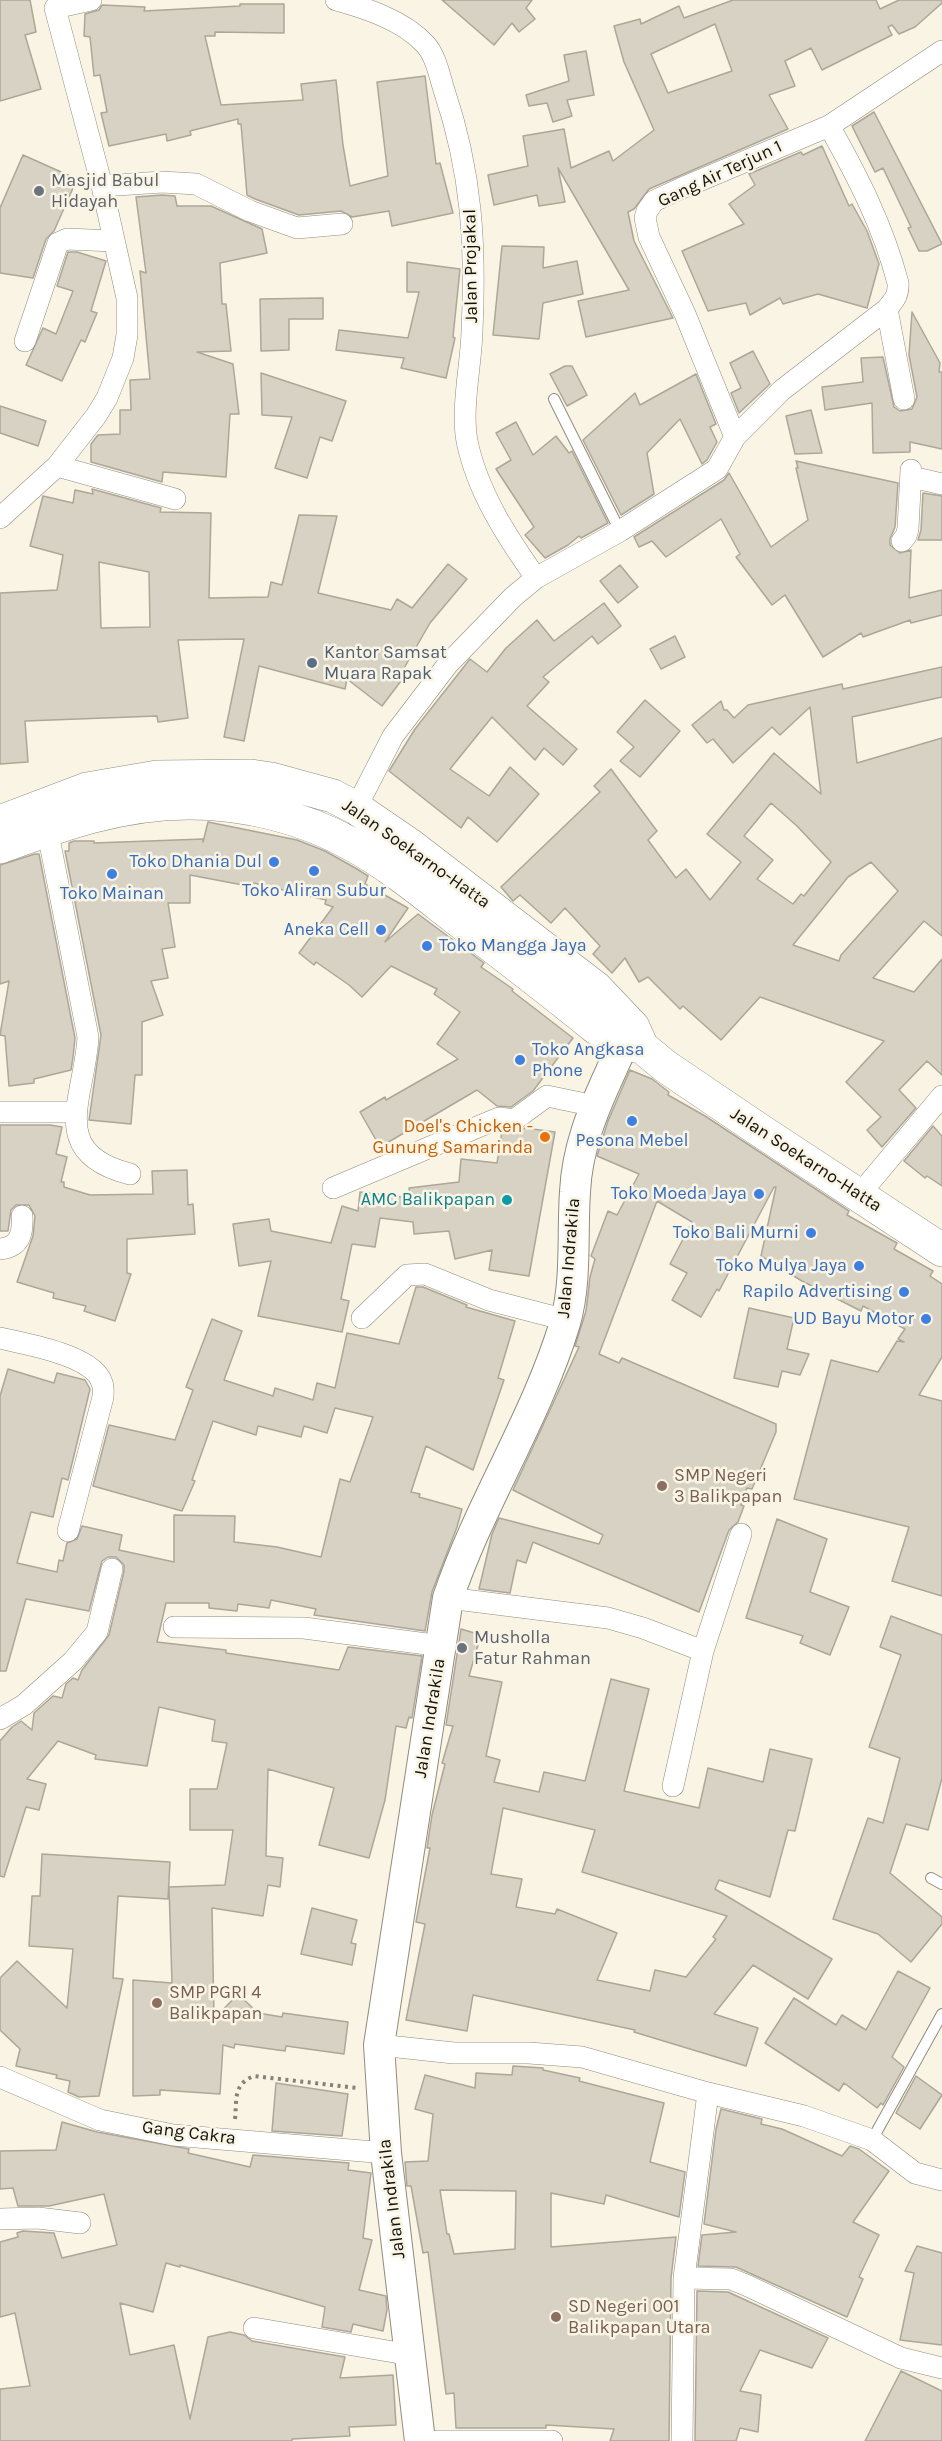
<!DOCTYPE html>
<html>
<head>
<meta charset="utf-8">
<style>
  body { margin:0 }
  canvas { display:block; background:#f9f4e4 }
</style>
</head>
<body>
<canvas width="942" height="2441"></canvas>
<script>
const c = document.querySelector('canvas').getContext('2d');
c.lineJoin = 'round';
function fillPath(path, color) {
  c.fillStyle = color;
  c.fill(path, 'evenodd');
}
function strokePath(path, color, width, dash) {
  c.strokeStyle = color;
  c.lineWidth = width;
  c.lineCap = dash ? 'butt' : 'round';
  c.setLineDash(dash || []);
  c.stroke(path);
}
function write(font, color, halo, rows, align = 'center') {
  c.font = font + ' Karla,sans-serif';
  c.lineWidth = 5;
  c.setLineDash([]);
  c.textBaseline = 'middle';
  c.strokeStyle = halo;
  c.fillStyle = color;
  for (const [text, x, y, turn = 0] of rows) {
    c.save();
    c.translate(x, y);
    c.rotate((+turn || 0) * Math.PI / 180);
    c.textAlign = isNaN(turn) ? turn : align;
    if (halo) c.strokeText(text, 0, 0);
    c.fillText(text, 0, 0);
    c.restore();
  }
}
const building = new Path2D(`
  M0,0H30L36,32L25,35L41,89L0,101Z
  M442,0H532L526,8L535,19L519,32L512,23L494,45Z
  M733,0H876L880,9L899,0H942V3L915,27L899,34L892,25L888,27L892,35L822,70L811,48L785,61L795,86L769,95L788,129L649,189L634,209L628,212L634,241L673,318L586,337L578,301L629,290L558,168L565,202L539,206L537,195L494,205L488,175L528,166L523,136L564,129L571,168L609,151L613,161L654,130L624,62L614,26L640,19L641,24L679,6L684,18ZM715,24L732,71L668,93L651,54Z
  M240,4H284V33L215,32V36H205L221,105L303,100L301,84L336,80L343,145L350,186L388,176L377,82L425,76L436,164L440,163L453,213L392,226L389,211L352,217L341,211L299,215L255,199L247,195L241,124H238V119L190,131L191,135L167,141L166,134L109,146L101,113L107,112L100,75L94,76L90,37L84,36L85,14L99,10L102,5L145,7L144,11L240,6Z
  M586,51L594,95L567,100L572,116L553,122L547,103L529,106L526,95L569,81L564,55Z
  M874,112L942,244L927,251H919L908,228L911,227L883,168L875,172L852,126Z
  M822,146L849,206L852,204L867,231L879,264L867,308L818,294L783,304L780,298L750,315L746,303L708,311L682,251L744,224L729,204L755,185L749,174L801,152L803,155Z
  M23,155L77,179L54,231L46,239L33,278L0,273V208Z
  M162,195L175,196L177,206H211L262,229L267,253L220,263L222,304H226L231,351L197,352L233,364L239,414H230L226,477L163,472L162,482L91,462V444L98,435L120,434V410H131L130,380L150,379L140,271L146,273L136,197Z
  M502,246L544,247L543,268L577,261L583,294L543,303L539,339L493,335Z
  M68,252H77L106,261L91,311L97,313L85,342L81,340L62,381L26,365L43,328L56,334L73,291L57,286Z
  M407,262L460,269L453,337L455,338L446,378L401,368L404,358L336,350L339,330L408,338L419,292H407Z
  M323,298V319H289V350L261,351L260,299Z
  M912,312L940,363L939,372H942V449L910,442V452L873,453L872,403L825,410L822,387L863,382L861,358L883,357L894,407L900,411L912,409L917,397L909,355Z
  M753,351L770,384L739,413L731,393L741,388L730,363Z
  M565,366H572L587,395L567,406L550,374Z
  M261,373L346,401L332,441L320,437L307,478L275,468L292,417L262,415Z
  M696,374L716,424L710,427L717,442L707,460L702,464L680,419L647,453L654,494L621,515L583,440L635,393L640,405Z
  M0,406L46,421L38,446L0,433Z
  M811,410L822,453L795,454L786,416Z
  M516,422L533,455L556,436L569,453L572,451L608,523L581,538L579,536L568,545L545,558L525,535L534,527L496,469L511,460L496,433Z
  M796,461L898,483L895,527L890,539V545L900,553L911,550L909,598L942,590V615L911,623L910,620L863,637L861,633L823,657L785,595L772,605L736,557L740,554L721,519L666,557L652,541L639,547L634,537L724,480L729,473L771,547L808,520L796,468H798Z
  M92,489L161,508L160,512L211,513L209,598L268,597L271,582L282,585L299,515L337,516L318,593L391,610L397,599L412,608L448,564L467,579L430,623L403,670L407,673L382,706L347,679L345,689L259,666L244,741L224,737L244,639L178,640L188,718L158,722L157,716L25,721L28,762L0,764V593L57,590L63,555L30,546L43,496L73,503L75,490L93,494ZM99,562L149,572L150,627L101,628Z
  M923,493L942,496V540H918L921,530Z
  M620,565L638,587L618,603L600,581Z
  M604,603L621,626L598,644L592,636L543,677L549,682L527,706L577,749L563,765L544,748L535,760L492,717L450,769L489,796L510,767L539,794L497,842L468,817L461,828L389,771L415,729L470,659L487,672L506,648L537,620L554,641Z
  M675,636L685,657L661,669L650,649Z
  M942,667V697L852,717L857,763L942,738V936L924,921L873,978L914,992L942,959V1075L927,1061L899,1090L916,1108L882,1147L867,1130L881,1117L846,1082L884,1041L760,997L721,1040L683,1006L680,1009L648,977L639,982L625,958L612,973L593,954L600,946L565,908L551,923L520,895L513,901L501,887L600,792L594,786L611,769L657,831L648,840L676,878L686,869L710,900L741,862L707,834L774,753L821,794L810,707L780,735L772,727L733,763L713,739L707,743L692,725L721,701L724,710H727L734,718L748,705L842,684L843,689ZM771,803L797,826L831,862L804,896L801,894L793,904L757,879L773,860L744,836ZM871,862L898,891L841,955L839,961L793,945L848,877Z
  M645,700L680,731L640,777L620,761L634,747L617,732Z
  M208,822L297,840L325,851L357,869L368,876L365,884L408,908L385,942L418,914L484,963L481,967L513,989L512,991L573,1038L533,1091L511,1107L497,1106L477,1090L380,1147L360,1112L385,1097L386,1100L458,1059L437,1044L460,1012L434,994L437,989L391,966L362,997L349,985L316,962L314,965L299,953L333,907L325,904L326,900L249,882L248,886L190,875V903H168L175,947L162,949L168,978L151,981L163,1015L142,1022V1075H135L131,1124L89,1120L101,1035L65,851H69V843L74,841H94V843L203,839V842Z
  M35,854H39L75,1038L73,1057L71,1070L34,1079V1083L9,1086L5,1036L0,1035L9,981L0,984V865Z
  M630,1070L652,1079L669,1092L668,1095L705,1116L849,1211L847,1215L897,1243L894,1249L933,1271L930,1276L942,1284V1357L919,1395L942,1401V1596L892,1581L909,1527L794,1499L831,1360L878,1372L897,1341L904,1342L898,1339L905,1329L863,1306L861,1311L802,1281L761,1256L776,1187H774L719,1291L717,1289L701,1317L672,1300L687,1273L670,1264L692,1222L657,1201L599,1354L619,1363L622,1358L776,1424V1432L752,1489L747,1488L741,1505L744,1506L738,1522L729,1530L699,1612L533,1542L526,1563L517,1560L510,1593L479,1589L492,1534L499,1518L599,1544L603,1535L513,1490L579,1347L575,1346L586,1311L590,1277L595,1259L591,1256L608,1211L617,1215L639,1174L597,1156L608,1121Z
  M0,1125H50L62,1127L56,1154L67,1157L61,1182H64V1187L90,1195L153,1194L152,1171L187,1170L188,1205L193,1204L195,1234L127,1239V1273L131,1274L115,1321L84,1311L86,1306L53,1298L54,1293L17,1282L33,1236L35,1216L29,1205H16L11,1210L8,1231H0Z
  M933,1126L942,1136V1186L927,1176L925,1178L904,1161Z
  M525,1128L555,1132L529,1276L489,1270L492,1250L455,1259L449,1231L414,1234L413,1222L380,1218L375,1247L352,1244L341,1299L349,1301L342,1332L258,1316L271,1261L239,1266L233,1224L269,1219L271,1231L331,1243L342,1206L358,1211L360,1192L410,1198L409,1188L459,1182L461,1159L497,1163L502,1131L513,1133Z
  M416,1287H423L467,1305L466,1307L515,1321L498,1378L504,1380L473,1470L426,1446L411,1492L420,1494L419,1497L462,1509L457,1527L432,1592L425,1631L314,1615L316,1609L271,1600L269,1608L238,1604L237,1611L209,1608V1603H166L157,1642L226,1650V1653L339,1670L348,1647L422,1656L412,1718L409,1717L406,1728L396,1726L385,1800L369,1858L319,1845L334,1788L268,1769L266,1856L283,1858L280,1887L268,1885L263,1916L212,1908L214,2019L238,1994L258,2013L282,2017L283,2013L348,2022L344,2054L286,2046L285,2051L235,2044L234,2048L223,2045L220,2094L160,2090V2095L133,2096V1980L172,1983L169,1887L225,1885L233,1830H190V1789H217L227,1743L212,1741L215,1720L159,1707L147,1766L95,1759L96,1755L58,1741L27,1779L46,1784L39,1810L26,1807L4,1877L0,1876V1741L12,1727L21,1721L32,1730L34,1713L53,1696L62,1698L66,1684L73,1678L78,1680L82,1670L109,1635L124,1571V1565L116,1557H108L102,1561L89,1611L26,1599L6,1671H0V1396L8,1369L54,1383L57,1373L85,1380L90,1389L68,1480L62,1478L53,1517L31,1512L17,1563L57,1572L59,1560L63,1561L67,1543L77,1539L82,1526L122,1535L119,1550L174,1562V1515L235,1516L234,1542L277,1547L321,1557L340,1479L350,1482L373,1417L335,1408L327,1433L304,1426L301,1437L258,1426L256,1435L213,1421L192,1480L195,1481L182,1511L93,1486L109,1425L175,1440L193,1390L186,1387L212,1319L242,1331L224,1380L273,1396L275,1388L313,1400L317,1383L335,1388L347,1333L399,1344Z
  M749,1308L794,1318L787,1349L809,1354L800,1375L782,1371L778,1387L734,1378Z
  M777,1519L827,1539L810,1592L849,1607L830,1655L800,1643L803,1636L746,1618Z
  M891,1616L942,1635V1778L928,1830L906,1824L890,1873L942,1917V1924L911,1962L878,1934L833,1919L868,1818L883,1823L900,1758L869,1747L901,1655L880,1647Z
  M461,1629L481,1635L469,1676L502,1682L486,1756L500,1760L494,1782L539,1792L544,1772L585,1781L611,1679L649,1689L624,1791L699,1808L708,1768L763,1782L770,1749L812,1759L795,1831L788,1830L770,1897L719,1880L715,1889L832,1959L808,1999L753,1965L714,2014L758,2028L746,2066L634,2032L635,2030L473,1995L467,2031L406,2020L425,1924L416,1922L430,1848H427L432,1815L445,1764L442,1763L453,1726L446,1725ZM503,1808L595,1830L582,1872L727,1916L713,1937L716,1939L686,1977L655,1970L650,1991L597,1980L617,1933L557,1909L555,1914L516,1907L522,1879L491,1874Z
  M42,1854L170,1862L168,1899L118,1896L113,1978L123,1979L99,2096L79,2097L68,2092L70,2081L56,2078L57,2075L16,2066L20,2049L0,2030V1978L17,1961L67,2008L73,1949L29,1946L32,1896H40Z
  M312,1908L357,1920L351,1943L356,1944L352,1965L301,1954Z
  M898,1971L930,1988L892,2057L904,2067L883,2105L881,2103L877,2108L844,2083L839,2091L765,2043L794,1998L836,2025L842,2015L866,2030Z
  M513,2066L543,2068V2070L580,2078L579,2081L664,2103L650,2162L685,2172L679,2217L606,2195L604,2204L551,2193V2247L676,2237L671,2278L669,2441H610L614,2429L546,2425V2428H456L454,2393L446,2394L428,2252L423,2253L411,2186H407L405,2162L428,2161L433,2114L415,2109L425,2075L475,2088L476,2073L512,2075ZM440,2190L516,2191L515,2249L454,2254L449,2234H447Z
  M916,2076L942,2095L920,2129L896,2113Z
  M276,2083L348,2094L342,2136L272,2131Z
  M721,2109L762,2119L761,2124L782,2129L842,2156L850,2146L859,2149L889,2171L853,2222L879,2235L859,2277L863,2279L847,2317L736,2267L698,2266L702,2235L736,2232L704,2224L716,2129Z
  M62,2122L97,2132L189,2149L188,2153L250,2167L253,2155L349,2163L348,2170L371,2173L363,2238L372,2240L359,2290L386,2296L387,2310L383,2331L353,2324L351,2332L322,2327L325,2307L180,2265V2267L166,2263L153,2312L120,2303L130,2355L174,2345L190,2419L208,2337L230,2332L244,2335L252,2341L345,2357L340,2378L393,2375L396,2425L349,2427L350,2436L292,2439V2441H0V2389L30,2386L15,2313L0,2317V2242L18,2237L17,2233L23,2231L54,2233L62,2258L117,2245L104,2194L49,2206H18L13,2188L0,2189V2151L56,2150Z
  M917,2246L942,2253V2345L900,2340L914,2273L905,2271Z
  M697,2291L728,2292L828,2338L812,2368L760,2350L740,2391L761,2395L758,2432L740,2428L736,2441H695Z
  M901,2371L942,2391V2441H865Z`);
const path = new Path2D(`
  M235,2119C237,2099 233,2084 254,2076L357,2088`);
const lane = new Path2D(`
  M554,399L620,531
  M931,1878L942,1884
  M872,2140L942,2014`);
const street = new Path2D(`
  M336,0C365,8 403,20 425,44C436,56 439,74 444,90C472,173 476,245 472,332C471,365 461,409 467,441C477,491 507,537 536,578
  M102,186L162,182L196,184L250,211L297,228L342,224
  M887,309L904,399
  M25,341L58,243L67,239L114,241
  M735,437L685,314L649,237L645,218L647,211L654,201L682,188L829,126L942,51
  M57,466L175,499
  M912,477L942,484
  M0,518L57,466L96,416L107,398L123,358L127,335V298L102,186L55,8L91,0
  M902,541L906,536L908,529L911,470
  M356,808L393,736L448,664L513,597L536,578L620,531L717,469L735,437L782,390L887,309C894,300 899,295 898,283C883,226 858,177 829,126
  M47,828L88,1037C85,1097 46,1153 130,1174
  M0,1112H75
  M333,1188L499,1118L514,1120L547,1096L595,1106
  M859,1195L942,1096
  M0,1249C20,1247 23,1234 22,1216
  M362,1318L407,1275L425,1274L489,1300L566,1320
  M0,1338C25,1344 94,1355 102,1383C104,1387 103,1393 103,1397L68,1531
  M448,1598L608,1618L643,1628L703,1651L673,1786
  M174,1627L304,1628L442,1646
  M703,1651L741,1534
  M0,1719L24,1705L73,1661L97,1632L112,1569
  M379,2045L454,2053H529L582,2057L708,2093L804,2116L872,2140L915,2173L942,2180
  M0,2077L100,2120L173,2135L386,2153
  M0,2219L38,2218L80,2223
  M684,2278L731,2279L746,2285L901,2358L942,2368
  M254,2328L411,2355
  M437,2441H552
  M682,2441L684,2278L708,2093`);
const secondary = new Path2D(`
  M420,2441L386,2153L379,2045L448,1598C480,1503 536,1419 565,1323C577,1281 572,1234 575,1192C577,1148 593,1110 611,1071C618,1055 624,1041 633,1027`);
const highway = new Path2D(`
  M0,822L87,789L157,777L251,776L271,779L333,796L356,808L410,845L596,988L633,1027L642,1047
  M0,847C63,824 121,803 189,803C244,803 303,817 351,844C392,866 429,898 466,926C509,959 552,992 595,1027L622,1044L642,1047L665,1066L755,1127L942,1250`);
const markers = [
  [39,191,6,"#6b7280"],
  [312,663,6,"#5c6f8a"],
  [274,862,6,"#3f7fe0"],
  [314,871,6,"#3f7fe0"],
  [112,874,6,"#3f7fe0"],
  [381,930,6,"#3f7fe0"],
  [427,946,6,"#3f7fe0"],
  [520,1060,6,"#3f7fe0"],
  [632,1121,6,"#3f7fe0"],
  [545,1137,6,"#e8710a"],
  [759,1194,6,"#3f7fe0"],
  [507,1200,6,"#0f9aa8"],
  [811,1233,6,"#3f7fe0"],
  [859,1266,6,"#3f7fe0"],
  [904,1292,6,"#3f7fe0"],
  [926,1319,6,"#3f7fe0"],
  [662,1486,6,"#8d6e63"],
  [462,1648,6,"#6b7280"],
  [157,2003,6,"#8d6e63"],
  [556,2317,6,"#8d6e63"]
];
const streetNames = [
  ["Gang Air Terjun 1",720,174,-25],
  ["Jalan Projakal",471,266,-91],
  ["Jalan Soekarno-Hatta",416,854,35],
  ["Jalan Soekarno-Hatta",806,1160,33],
  ["Jalan Indrakila",569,1258,-85],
  ["Jalan Indrakila",430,1718,-81],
  ["Gang Cakra",189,2133,7],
  ["Jalan Indrakila",392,2199,-97]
];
const worshipNames = [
  ["Masjid Babul",51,181],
  ["Hidayah",51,202],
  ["Musholla",474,1638],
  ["Fatur Rahman",474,1659]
];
const serviceNames = [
  ["Kantor Samsat",324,653],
  ["Muara Rapak",324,674]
];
const shopNames = [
  ["Toko Dhania Dul",262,862],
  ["Toko Aliran Subur",314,891,"center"],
  ["Toko Mainan",112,894,"center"],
  ["Aneka Cell",369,930],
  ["Toko Mangga Jaya",439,946,"left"],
  ["Toko Angkasa",532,1050,"left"],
  ["Phone",532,1071,"left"],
  ["Pesona Mebel",632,1141,"center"],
  ["Toko Moeda Jaya",747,1194],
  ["Toko Bali Murni",799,1233],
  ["Toko Mulya Jaya",847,1266],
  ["Rapilo Advertising",892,1292],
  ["UD Bayu Motor",914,1319]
];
const foodNames = [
  ["Doel's Chicken -",533,1127],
  ["Gunung Samarinda",533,1148]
];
const cultureNames = [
  ["AMC Balikpapan",495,1200]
];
const educationNames = [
  ["SMP Negeri",674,1476],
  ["3 Balikpapan",674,1497],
  ["SMP PGRI 4",169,1993],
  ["Balikpapan",169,2014],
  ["SD Negeri 001",568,2307],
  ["Balikpapan Utara",568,2328]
];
fillPath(building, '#d7d2c3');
strokePath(building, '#aca798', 1.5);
strokePath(lane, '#918c7d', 12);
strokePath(street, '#918c7d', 22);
strokePath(secondary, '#918c7d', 32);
strokePath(highway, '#918c7d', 34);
strokePath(path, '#848177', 4, [3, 4.5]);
strokePath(lane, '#fff', 10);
strokePath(street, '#fff', 21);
strokePath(secondary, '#fff', 30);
strokePath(highway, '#fff', 33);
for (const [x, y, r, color] of markers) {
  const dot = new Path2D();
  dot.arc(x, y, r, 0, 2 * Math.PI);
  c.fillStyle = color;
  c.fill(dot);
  strokePath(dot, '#f9f4e4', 2);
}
write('18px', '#13110c', '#f9f4e4', streetNames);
write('18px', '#5b616d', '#f9f4e4', worshipNames, 'left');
write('18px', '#4e5e75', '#f9f4e4', serviceNames, 'left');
write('18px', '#366cbe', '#f9f4e4', shopNames, 'right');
write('18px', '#c56008', '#f9f4e4', foodNames, 'right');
write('18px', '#0d838f', '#f9f4e4', cultureNames, 'right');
write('18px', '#785e54', '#f9f4e4', educationNames, 'left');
</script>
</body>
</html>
